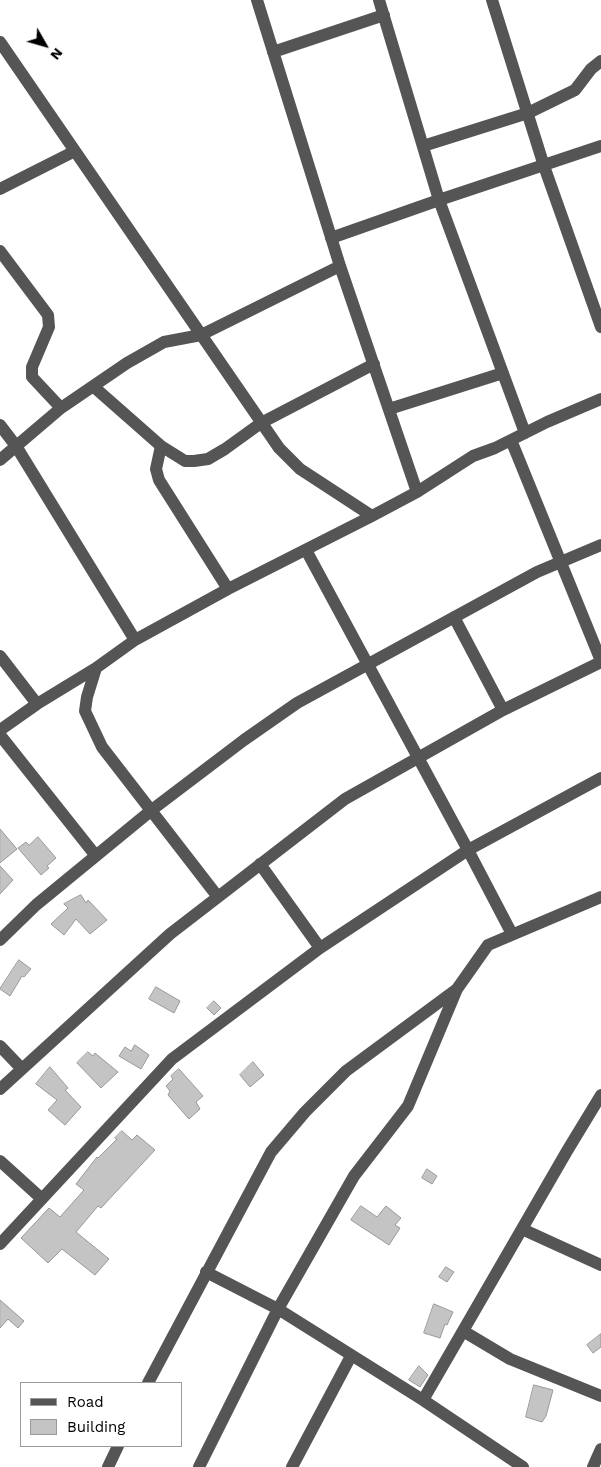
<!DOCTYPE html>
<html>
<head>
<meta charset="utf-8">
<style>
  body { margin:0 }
  #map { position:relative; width:601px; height:1467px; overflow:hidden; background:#fff; font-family:"Work Sans",sans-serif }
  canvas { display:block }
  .legend { position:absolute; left:20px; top:1382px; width:162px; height:65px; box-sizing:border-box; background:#fff; border:1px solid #999; margin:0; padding:6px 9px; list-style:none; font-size:15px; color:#000 }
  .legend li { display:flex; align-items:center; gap:10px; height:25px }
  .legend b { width:25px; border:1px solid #999 }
  .north { position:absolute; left:20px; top:20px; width:50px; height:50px; -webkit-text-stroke:4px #fff; paint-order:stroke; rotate:128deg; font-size:14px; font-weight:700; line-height:20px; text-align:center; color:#000 }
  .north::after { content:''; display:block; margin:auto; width:18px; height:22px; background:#000; clip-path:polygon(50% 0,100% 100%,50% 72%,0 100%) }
</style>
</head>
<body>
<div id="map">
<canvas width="601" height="1467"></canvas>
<ul class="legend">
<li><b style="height:6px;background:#555"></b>Road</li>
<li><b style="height:14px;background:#c4c4c4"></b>Building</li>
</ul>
<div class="north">N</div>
</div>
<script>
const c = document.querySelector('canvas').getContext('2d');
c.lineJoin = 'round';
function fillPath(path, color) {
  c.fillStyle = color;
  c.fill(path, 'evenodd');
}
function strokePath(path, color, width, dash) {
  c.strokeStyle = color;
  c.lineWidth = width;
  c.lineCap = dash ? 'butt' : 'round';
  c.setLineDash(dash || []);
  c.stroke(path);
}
const building = new Path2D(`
  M0,829L17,849L0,863Z
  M38,837L56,858L47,866L49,868L41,875L18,848L26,842L29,845Z
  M0,866L13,880L0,894Z
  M81,895L86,903L88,900L107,920L90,934L76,919L64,935L51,924L68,908L64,904Z
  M19,960L31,969L24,977L22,976L10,996L0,989Z
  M156,987L180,1001L174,1013L149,999Z
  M214,1001L221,1008L214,1015L207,1008Z
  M135,1045L149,1055L141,1069L119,1056L125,1047L131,1051Z
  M88,1052L93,1056L95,1053L118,1072L101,1088L77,1063Z
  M253,1062L264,1075L250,1087L240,1075Z
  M50,1067L68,1088L65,1090L81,1107L65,1125L48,1110L57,1100L36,1084Z
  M179,1069L203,1096L196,1102L200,1109L189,1119L168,1095L170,1091L166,1086L173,1079L171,1076Z
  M122,1131L132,1140L137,1135L155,1150L101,1208L98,1206L76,1232L109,1259L95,1275L62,1249L48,1263L21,1238L49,1208L60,1217L84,1190L76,1184L97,1157L98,1158L117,1139L115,1138Z
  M427,1169L437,1176L432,1184L422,1178Z
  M361,1206L377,1217L386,1206L401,1218L395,1225L400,1228L389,1245L351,1220Z
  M446,1267L454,1272L447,1282L439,1277Z
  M0,1300L24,1321L18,1328L8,1319L0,1328Z
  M434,1304L453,1312L447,1325L445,1324L440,1338L424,1333Z
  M601,1334V1347L593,1353L587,1345Z
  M419,1366L428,1375L420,1387L409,1380Z
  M534,1385L553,1390L546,1416L542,1422L526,1417Z`);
const minor = new Path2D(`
  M257,0L340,266L417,492
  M379,0L439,200L525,433
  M492,0L544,166L601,327
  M0,42L279,448L300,469L372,516
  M273,52L384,15
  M423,146L528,113L575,90L591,69L601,61
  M0,189L75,151
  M331,238L439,200L601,146
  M0,251L48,315L49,327L32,367V377L61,408
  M94,387L161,446L185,461H194L208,459L225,449L261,423L374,364
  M389,409L503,373
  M0,425L16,446L135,640
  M511,440L601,661
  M161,446L156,469L159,480L228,589
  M0,460L61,408L127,363L164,342L201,335L340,266
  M306,550L468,850L512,934
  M454,617L503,710
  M0,656L37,704
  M96,668L87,697L85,711L102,747L218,897
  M0,730L37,704L96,668L135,640L228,589L372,516L417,492L473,456L495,448L547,422L601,399
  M0,735L96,856
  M260,864L320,948
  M0,940L36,905L153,809L244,740L297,703L537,572L601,545
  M0,1046L22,1069
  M0,1089L170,934L345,799L503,710L601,662
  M0,1161L42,1199
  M522,1229L601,1265
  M0,1244L172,1059L320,948L468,850L601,778
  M206,1272L278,1309L423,1400L523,1467
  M463,1331L510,1359L601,1396
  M148,1383L271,1152L305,1112L346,1071L457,989
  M423,1400L567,1151L601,1095
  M108,1467L118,1446
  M199,1467L278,1309L354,1176L408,1106L457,989L488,945L601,897
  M292,1467L351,1356
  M593,1467L601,1449`);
fillPath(building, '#c4c4c4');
strokePath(building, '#999', 1);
strokePath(minor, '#555', 12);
</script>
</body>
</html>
